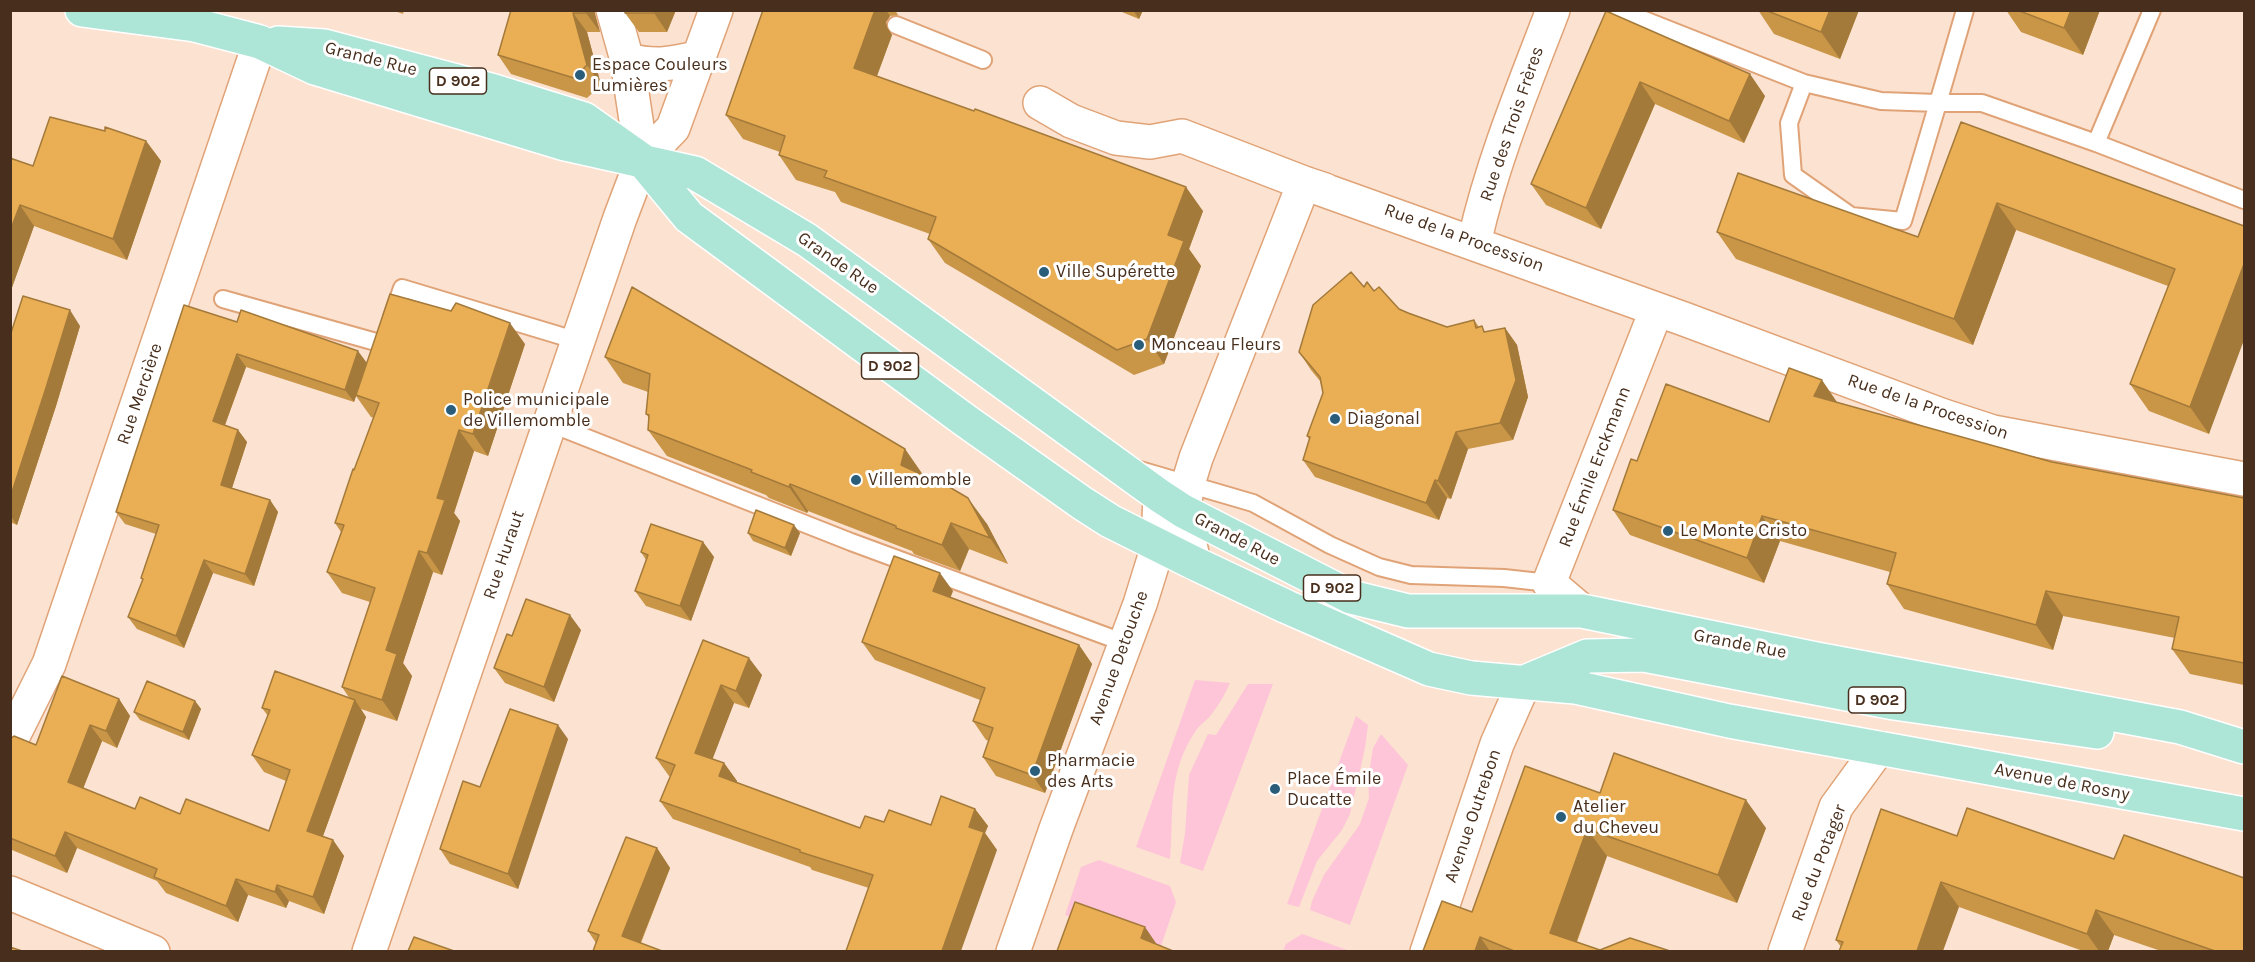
<!DOCTYPE html>
<html>
<head>
<meta charset="utf-8">
<style>
  body { margin:0 }
  #map { position:relative; width:2255px; height:962px; overflow:hidden; background:#fce2d0; font-family:Karla,sans-serif }
  canvas { display:block }
  .frame { position:absolute; inset:0; border:12px solid #482f1d; pointer-events:none }
</style>
</head>
<body>
<div id="map">
<canvas width="2255" height="962"></canvas>
<div class="frame"></div>
</div>
<script>
const c = document.querySelector('canvas').getContext('2d');
c.lineJoin = 'round';
function fillPath(path, color) {
  c.fillStyle = color;
  c.fill(path, 'evenodd');
}
function strokePath(path, color, width, dash) {
  c.strokeStyle = color;
  c.lineWidth = width;
  c.lineCap = dash ? 'butt' : 'round';
  c.setLineDash(dash || []);
  c.stroke(path);
}
function write(font, color, halo, rows, align = 'center') {
  c.font = font + ' Karla,sans-serif';
  c.lineWidth = 6;
  c.setLineDash([]);
  c.textBaseline = 'middle';
  c.strokeStyle = halo;
  c.fillStyle = color;
  for (const [text, x, y, turn = 0] of rows) {
    c.save();
    c.translate(x, y);
    c.rotate((+turn || 0) * Math.PI / 180);
    c.textAlign = isNaN(turn) ? turn : align;
    if (halo) c.strokeText(text, 0, 0);
    c.fillText(text, 0, 0);
    c.restore();
  }
}
const green = new Path2D(`
  M1195,680L1230,683C1225,694 1219,705 1211,715C1206,721 1199,725 1195,732C1167,774 1174,812 1170,859L1136,847Z
  M1248,684H1273L1203,871L1180,863L1185,833L1189,775L1208,734L1216,735Z
  M1356,716L1368,725L1365,748L1350,814L1342,830L1317,861L1299,907L1287,904Z
  M1381,734L1408,765L1350,925L1310,910L1312,901L1324,875L1360,824L1369,798L1368,780L1373,748Z
  M1099,860L1170,886L1176,902L1160,949L1065,915L1081,867Z
  M1302,934L1350,951H1283L1286,944Z`);
const service = new Path2D(`
  M1619,10L1804,83L1789,123L1793,175L1851,216L1903,221L1938,103H1982L2096,143L2152,10
  M896,25L983,60
  M1804,83L1881,101L1938,103L1965,10
  M2096,143L2244,200
  M223,299L383,344
  M392,317L402,288L578,341
  M549,423L851,542L1125,643
  M1140,470L1253,503L1330,545L1379,567L1411,575L1504,578L1549,583`);
const minor = new Path2D(`
  M613,10L627,60L642,160
  M627,60C656,67 672,64 700,57
  M1040,103L1071,121L1116,138L1150,142L1182,136L1304,183L1684,319L1941,415L1993,432L2244,479
  M1475,239C1493,160 1524,86 1553,10
  M1194,563L1183,511L1188,484L1196,458L1304,183L1325,190
  M1582,611L1549,583L1656,311
  M10,742L49,664L260,42
  M10,893L153,952
  M369,952L620,218L642,160L673,128L716,10
  M1013,952L1056,829L1140,604L1158,546L1160,496
  M1785,952L1836,807L1879,748`);
const secondary = new Path2D(`
  M1427,952L1497,744L1524,683`);
const primary = new Path2D(`
  M82,10L195,25L260,42L315,68L565,144L695,173L807,240L1160,496L1183,511L1351,597L1408,611H1582L1816,659L2180,727L2244,747
  M278,43L324,46L494,91L584,119L642,160L689,217L966,421L1082,503L1110,521L1194,563L1287,607L1429,669L1471,678L1575,687L1729,721L2244,814
  M1527,681L1587,656L1644,655L1894,703L2097,732`);
const wall = new Path2D(`
  M392,10H404L403,14Z
  M507,10H595V14L600,32H587L601,85L587,98L511,74L498,55L511,11Z
  M625,10H676L667,32H639L625,13Z
  M763,10H895L898,15L890,16L886,22L887,27L892,35L877,76L1203,211L1189,249L1201,266L1164,364L1134,375L945,263L928,239L930,234L841,202L835,192L796,180L779,155L780,152L743,139L726,115Z
  M1117,10H1143L1139,19Z
  M1758,10H1859L1840,59L1774,34Z
  M2006,10H2100L2083,55L2021,32Z
  M1606,11L1765,96L1744,143L1655,104L1601,229L1546,205L1531,184Z
  M1961,122L2244,226L2209,434L2149,411L2130,384L2168,286L2016,230L1973,345L1736,259L1717,232L1918,237Z
  M105,131L146,141L161,161L127,260L34,226L10,293V158L33,166Z
  M1364,287L1399,309L1447,327L1474,320L1479,327L1486,332L1505,328L1517,345L1528,397L1513,440L1468,449L1451,499L1447,498L1439,520L1315,477L1303,460L1309,439L1307,436L1323,393L1320,381L1311,370L1299,352Z
  M184,305L367,363L525,344L488,456L474,451L454,513L460,521L442,575L433,572L403,663L412,676L397,721L361,709L366,717L323,836L333,840L344,856L324,914L289,901L286,908L248,895L238,922L166,893L157,881L77,848L67,873L12,850L10,853V739L36,745L119,699L130,716L117,748L102,741L83,788L135,809L180,814L269,831L286,781L264,772L252,755L268,716L262,708L350,699L342,687L370,602L342,593L327,572L341,532L335,523L374,418L371,417L356,396L354,402L246,367L225,425L238,430L247,442L232,488L270,500L278,512L254,586L213,573L184,648L137,629L128,617L143,581L141,578L156,534L125,524L116,512Z
  M80,326L56,406L17,525L10,522V336Z
  M605,357L905,449L923,475L987,524L1008,564L969,549L960,571L914,554L912,551L808,511L807,513L769,498L766,495L667,456L648,430L649,418L646,414L648,392L623,383Z
  M1838,403L2052,462L2244,498V685L2190,674L2172,649L2175,638L2063,616L2053,650L1904,609L1887,584L1890,572L1780,541L1764,583L1630,535L1613,510L1637,461L1769,422Z
  M748,533H800L791,556L753,541Z
  M703,542L714,557L691,621L646,606L635,591L646,560L641,552Z
  M953,591L950,597L1079,645L1092,664L1045,793L996,776L983,757L989,741L986,740L973,721L980,700L875,660L862,642Z
  M581,630L554,702L505,683L494,668L512,636Z
  M703,640L762,675L749,708L734,703L712,759L724,763L737,781L736,783L860,828L884,822L931,825L975,809L988,826L985,833L997,850L869,888L812,870L810,867L673,819L660,801L671,776H669L656,758Z
  M195,701L201,709L189,740L140,720L134,712Z
  M568,739L518,889L450,864L440,849Z
  M1600,793L1766,828L1737,903L1607,856L1577,942L1600,950L1670,951H1423L1472,912Z
  M1881,809L2244,951H2161L2114,935L2108,951H2083L1959,907L1841,947L1836,940Z
  M657,848L670,868L641,943H596L588,931Z`);
const shadedWall = new Path2D(`
  M586,10H595V14L600,32L586,13Z
  M655,10H676L667,32L654,13Z
  M873,10H886L890,16L886,22L887,27L892,35L871,92L854,68Z
  M1133,10H1143L1139,19Z
  M1830,10H1859L1840,59L1821,32Z
  M2071,10H2100L2083,55L2064,28Z
  M573,13L587,32L601,85L587,65Z
  M1750,74L1765,96L1744,143L1729,121Z
  M1640,82L1655,104L1601,229L1586,208Z
  M146,141L161,161L127,260L113,239Z
  M1186,187L1203,211L1189,249L1201,266L1164,364L1147,339L1168,235Z
  M1997,203L2016,230L1973,345L1954,319Z
  M20,205L34,226L10,293V231Z
  M2244,264V340L2209,434L2190,407Z
  M70,310L80,326L56,406L17,525L10,515V498Z
  M510,323L525,344L488,456L473,434Z
  M1505,328L1517,345L1528,397L1513,440L1500,423Z
  M358,351L367,363L354,402L345,390Z
  M237,354L246,367L222,433L213,421Z
  M1822,380L1839,405L1814,396Z
  M238,430L247,442L229,497L221,485Z
  M459,430L474,451L454,513L460,521L442,575L427,553L437,498Z
  M1456,432L1468,449L1451,499L1438,481Z
  M905,449L923,475L901,465Z
  M1435,480L1447,498L1439,520L1426,503Z
  M790,484L808,511L807,513L789,487Z
  M968,498L987,524L1008,564L990,538Z
  M270,500L278,512L254,586L245,574Z
  M1762,516L1780,541L1764,583L1747,558Z
  M951,523L969,549L960,571L942,545Z
  M794,525L800,533L791,556L785,548Z
  M703,542L714,557L691,621L680,606Z
  M419,551L433,572L403,663L412,676L397,721L382,700L386,650Z
  M204,560L213,573L184,648L176,636Z
  M940,573L953,591L946,609L933,591Z
  M2046,591L2063,616L2053,650L2036,625Z
  M570,615L581,630L554,702L544,687Z
  M1079,645L1092,664L1045,793L1032,775Z
  M749,658L762,675L749,708L736,691Z
  M721,685L734,703L708,771L695,753Z
  M119,699L130,716L117,748L106,731Z
  M355,700L366,717L319,847L307,831Z
  M195,701L201,709L189,740L183,732Z
  M90,725L102,741L79,799L68,782Z
  M558,725L568,739L518,889L508,874Z
  M724,763L737,781L732,794L719,776Z
  M1746,800L1766,828L1737,903L1718,875Z
  M975,809L988,826L985,833L997,850L961,951H942L969,827Z
  M1587,829L1607,856L1573,951L1550,933Z
  M65,832L77,848L67,873L55,856Z
  M333,840L344,856L324,914L313,897Z
  M657,848L670,868L637,951L622,936Z
  M236,879L248,895L238,922L226,906Z
  M1941,882L1959,907L1943,951H1917Z
  M277,885L289,901L286,908L275,892Z
  M2096,910L2114,935L2108,951H2099L2087,934Z
  M1145,927L1160,949L1141,938Z
  M1480,937L1490,951H1475Z`);
const building = new Path2D(`
  M511,10H586V13H573L587,65L574,78L498,55Z
  M625,10H655L654,13H625Z
  M763,10H875L854,68L974,111L975,109L1186,187L1168,235L1184,241L1147,339L1117,350L928,239L936,217L824,177L827,171L779,155L785,136L726,115Z
  M1765,10H1830L1821,32Z
  M2017,10H2071L2064,28Z
  M1606,11L1750,74L1729,121L1640,82L1586,208L1531,184Z
  M50,117L105,131V127L146,141L113,239L20,205L10,231V158L33,166Z
  M1961,122L2244,226V264L2190,407L2130,384L2175,269L1997,203L1954,319L1717,232L1738,173L1918,237Z
  M1351,272L1364,287L1367,282L1374,291L1379,287L1399,309L1408,313L1447,327L1474,320L1476,328L1482,326L1484,332L1505,328L1516,380L1500,423L1456,432L1438,481L1435,480L1426,503L1303,460L1310,437L1307,436L1323,393L1320,377L1299,352L1313,305Z
  M632,287L905,449L901,465L951,488L968,498L990,538L951,523L942,545L896,528V526L790,484L789,487L751,472L752,470L648,430L649,415L646,414L650,374L605,357Z
  M390,294L451,311L456,303L510,323L473,434L459,430L437,498L445,500L427,553L419,551L386,650L397,654L382,700L342,687L375,588L327,572L344,525L335,523L353,469L354,470L379,403L356,395Z
  M23,296L70,310L45,391L10,498V336Z
  M184,305L237,322L241,310L358,351L345,390L237,354L213,421L238,430L221,485L270,500L245,574L204,560L176,636L128,617L143,579L141,578L159,525L116,512Z
  M1789,368L1822,380L1814,396L2052,462L2244,498V663L2172,649L2179,617L2046,591L2036,625L1887,584L1896,553L1762,516L1747,558L1613,510L1631,459L1637,461L1666,384L1769,422Z
  M756,510L794,525L785,548L748,533Z
  M651,524L703,542L680,606L635,591L648,555L641,552Z
  M894,556L940,573L933,591L1079,645L1032,775L983,757L993,728L973,721L985,688L862,642Z
  M526,599L570,615L544,687L494,668L507,634L512,636Z
  M703,640L749,658L736,691L721,685L695,753L724,763L719,776L860,828L865,816L884,822L889,810L931,825L941,796L975,809L969,827L984,832L942,951H846L873,875L800,852V850L660,801L675,765L656,758Z
  M275,671L355,700L307,831L333,840L313,897L277,885L275,892L236,879L226,906L154,877L157,869L65,832L55,856L10,838V739L14,736L36,745L62,676L119,699L106,731L90,725L68,782L135,809L140,797L180,814L186,799L269,831L290,770L252,755L270,710L262,708Z
  M147,681L195,701L183,732L134,712Z
  M510,709L558,725L508,874L440,849L463,781L480,787Z
  M1614,753L1746,800L1718,875L1587,829L1550,933L1600,950L1630,938L1670,951H1514L1480,937L1475,951H1423L1442,901L1472,912L1525,766L1600,793Z
  M1967,808L2114,859L2124,835L2244,878V951H2215L2096,910L2087,934L1941,882L1917,951H1839L1843,942L1836,940L1881,809L1957,836Z
  M626,837L657,848L622,936L662,951H593L599,935L588,931Z
  M1075,902L1145,927L1141,938L1173,951H1057Z
  M414,937L454,951H408Z
  M10,947L22,951H10Z`);
const markers = [
  [580,75,6,"#2a5d7a"],
  [1044,272,6,"#2a5d7a"],
  [1139,345,6,"#2a5d7a"],
  [451,410,6,"#2a5d7a"],
  [1335,419,6,"#2a5d7a"],
  [856,480,6,"#2a5d7a"],
  [1668,531,6,"#2a5d7a"],
  [1035,771,6,"#2a5d7a"],
  [1275,789,6,"#2a5d7a"],
  [1561,817,6,"#2a5d7a"]
];
const shields = [
  [458,81,57],
  [890,366,57],
  [1332,588,57],
  [1877,700,57]
];
const shieldNames = [
  ["D 902",458,81],
  ["D 902",890,366],
  ["D 902",1332,588],
  ["D 902",1877,700]
];
const streetNames = [
  ["Grande Rue",371,59,14],
  ["Rue des Trois Frères",1512,124,-71],
  ["Rue de la Procession",1464,238,20],
  ["Grande Rue",838,263,35],
  ["Rue Mercière",140,394,-71],
  ["Rue de la Procession",1928,407,19],
  ["Rue Émile Erckmann",1595,467,-69],
  ["Grande Rue",1237,539,28],
  ["Rue Huraut",504,555,-71],
  ["Grande Rue",1740,644,11],
  ["Avenue Detouche",1119,658,-70],
  ["Avenue de Rosny",2062,782,11],
  ["Avenue Outrebon",1473,816,-71],
  ["Rue du Potager",1819,863,-69]
];
const poiNames = [
  ["Espace Couleurs",592,65],
  ["Lumières",592,86],
  ["Ville Supérette",1056,272],
  ["Monceau Fleurs",1151,345],
  ["Police municipale",463,400],
  ["de Villemomble",463,421],
  ["Diagonal",1347,419],
  ["Villemomble",868,480],
  ["Le Monte Cristo",1680,531],
  ["Pharmacie",1047,761],
  ["des Arts",1047,782],
  ["Place Émile",1287,779],
  ["Ducatte",1287,800],
  ["Atelier",1573,807],
  ["du Cheveu",1573,828]
];
fillPath(green, '#fec5d9');
strokePath(service, '#e0a377', 20);
strokePath(minor, '#e0a377', 36);
strokePath(secondary, '#e0a377', 36);
strokePath(primary, '#fff', 36);
strokePath(service, '#fff', 16);
strokePath(minor, '#fff', 33);
strokePath(secondary, '#fff', 33);
strokePath(primary, '#ade5d7', 33);
fillPath(wall, '#c99648');
fillPath(shadedWall, '#a47a3b');
fillPath(building, '#eaaf54');
strokePath(building, '#a47a3b', 1.5);
for (const [x, y, r, color] of markers) {
  const dot = new Path2D();
  dot.arc(x, y, r, 0, 2 * Math.PI);
  c.fillStyle = color;
  c.fill(dot);
  strokePath(dot, '#fff', 2);
}
for (const [x, y, w] of shields) {
  const box = new Path2D();
  box.roundRect(x - w / 2, y - 13, w, 26, 4.5);
  c.fillStyle = '#fff';
  c.fill(box);
  strokePath(box, '#482f1d', 1.5);
}
write('bold 16px', '#482f1d', null, shieldNames);
write('18px', '#482f1d', '#fff', streetNames);
write('18px', '#482f1d', '#fff', poiNames, 'left');
</script>
</body>
</html>
